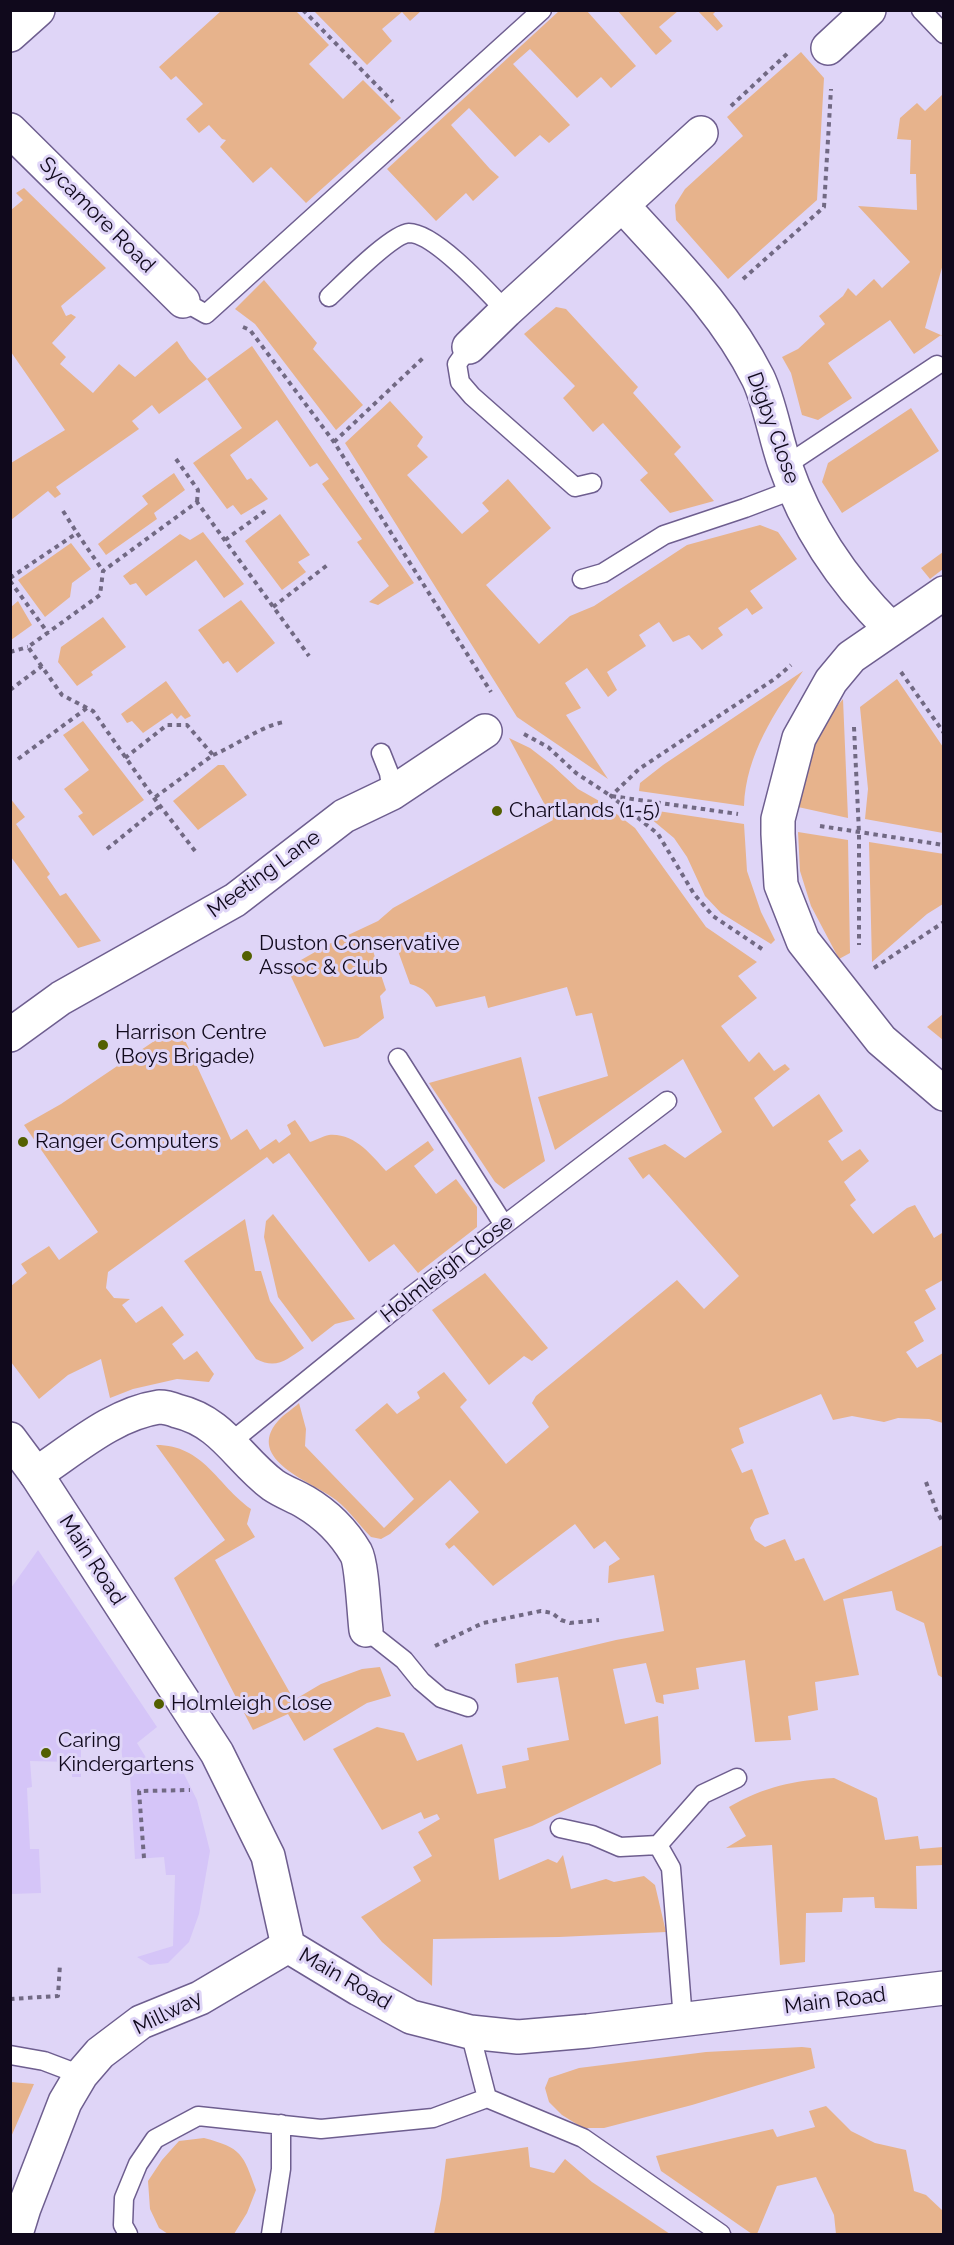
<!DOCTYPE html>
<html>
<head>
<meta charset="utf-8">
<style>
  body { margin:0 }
  #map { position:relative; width:954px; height:2245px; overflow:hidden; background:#dfd5f7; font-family:Raleway,sans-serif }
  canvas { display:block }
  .frame { position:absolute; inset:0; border:12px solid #10091c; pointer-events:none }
</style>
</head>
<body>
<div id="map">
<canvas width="954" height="2245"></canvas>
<div class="frame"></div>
</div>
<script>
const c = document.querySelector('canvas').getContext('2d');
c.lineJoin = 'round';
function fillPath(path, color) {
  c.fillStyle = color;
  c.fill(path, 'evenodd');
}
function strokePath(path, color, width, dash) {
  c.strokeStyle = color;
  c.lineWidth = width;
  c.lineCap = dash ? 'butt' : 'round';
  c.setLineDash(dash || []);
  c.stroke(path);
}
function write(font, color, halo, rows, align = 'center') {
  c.font = font + ' Raleway,sans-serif';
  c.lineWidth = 6;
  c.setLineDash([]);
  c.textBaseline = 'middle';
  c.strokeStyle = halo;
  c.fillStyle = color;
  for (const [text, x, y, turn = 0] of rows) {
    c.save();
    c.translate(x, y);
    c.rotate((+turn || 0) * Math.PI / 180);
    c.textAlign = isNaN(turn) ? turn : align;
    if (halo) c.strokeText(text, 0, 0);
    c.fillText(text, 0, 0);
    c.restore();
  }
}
const built = new Path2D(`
  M38,1550L157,1727L137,1743L156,1774L178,1762L197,1800L210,1851L199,1914L189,1942L168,1963L150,1965L137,1957L173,1946L175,1875H166L164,1857L135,1859L130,1776H124L121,1745H81V1777H72L71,1762L30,1761L32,1787L27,1788L30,1849H39L41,1893L11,1894V1588Z`);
const green = new Path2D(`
  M221,11H296L329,45L309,64L343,99L363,80L401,118L306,203L271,167L253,183L220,147L226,140L222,139L209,125L199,133L186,119L203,104L176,76L171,80L159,67Z
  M314,11H421L410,21L402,12L382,29L392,41L367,65Z
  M559,11H587L636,66L611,88L601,77L577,98L530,49L513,64L570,125L549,143L540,135L515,157L469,108L451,125L490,169L499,177L473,201L466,193L436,221L387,169Z
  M618,11H678L659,27L672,41L656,55Z
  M698,11H716L713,14L723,26L717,31Z
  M801,52L824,78L817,200L728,279L676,220L675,205L685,189L743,136L727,117Z
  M943,94V264L925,328L943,336V338L941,335L914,354L890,320L828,363L852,398L818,420L802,415L791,373L782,357L798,349L825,324L819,316L843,296L848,288L856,296L874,279L882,288L910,262L858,206L917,210L916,174H910L911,140L897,139L900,118L917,103L925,111Z
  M24,188L106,268L61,306L66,316L71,314L76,317L52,343L66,357L60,364L93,393L119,364L135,377L177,341L189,359L207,379L252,346L414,583L378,605L369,602L389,586L357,542L362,539L322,484L329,479L317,463L310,467L277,420L230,455L247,480L251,478L268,499L241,515L233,505L227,509L193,463L242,428L207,379L159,414L152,405L132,421L139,429L56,487L61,494L55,498L48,491L11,520V463L65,430L11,352V210L23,200L16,193Z
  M264,280L317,343L313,349L363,405L336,430L255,324L235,309Z
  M556,307L566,309L638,387L633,393L681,447L674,454L714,501L670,513L640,480L648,473L603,423L593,432L563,398L575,386L524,334Z
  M390,401L423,437L417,446L428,457L407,475L462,534L489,511L482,503L508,479L551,528L486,585L539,644L570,616L594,606L687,545L760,525L778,532L797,559L750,591L763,608L752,615L747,608L718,628L723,635L702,650L689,635L673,642L659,622L639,635L646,646L607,672L617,690L608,697L587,668L565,683L581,708L566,715L608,779L517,717L345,443Z
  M911,408L939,451L842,513L822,482L828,463Z
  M174,473L185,490L154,513L157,519L106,555L98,544L148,504L142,496Z
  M280,514L310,555L298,562L306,572L282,590L245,541Z
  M203,532L244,584L224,598L196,560L146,596L136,583L130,585L123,576L180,534L190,540Z
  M71,543L91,569L72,583L70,597L45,617L18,580Z
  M943,552V569L930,579L921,568Z
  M241,600L275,643L237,673L228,661L223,664L198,630Z
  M18,601L32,625L11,640V607Z
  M103,617L126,647L91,672L93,675L77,686L58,662L61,647Z
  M803,671C775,712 746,754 744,806L639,791L640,783L663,765Z
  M897,679L943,747V833L865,819L868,789L860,707Z
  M166,681L191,716L185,719L181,715L177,719L172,713L143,733L132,721L127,723L121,714Z
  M843,699L848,818L798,807L814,742L827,719Z
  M83,721L144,800L93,836L78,816L83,813L64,789L89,770L63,735Z
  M509,738L530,748L552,765L578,789L601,802L635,828L706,927L757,962L738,976L757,998L721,1026L749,1062L759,1052L774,1071L785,1064L790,1069L754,1098L773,1127L819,1094L843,1131L828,1141L842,1161L860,1149L869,1161L844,1182L856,1200L850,1205L873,1234L907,1208L915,1205L934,1238L942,1233L943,1236V1280L925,1290L936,1309L914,1322L924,1341L906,1352L917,1368L943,1353V1423L929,1419L898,1418L884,1422L852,1416L833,1420L821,1394L739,1428L744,1443L731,1449L742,1473L752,1469L769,1514L755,1519L750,1528L755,1540L765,1547L785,1539L795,1561L804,1558L824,1601L943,1545V1678L938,1675L924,1623L896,1610L892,1591L843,1599L859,1675L815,1682L818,1710L788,1716L791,1740L755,1742L745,1660L696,1668L699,1689L663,1695L664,1704L656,1702L646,1663L613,1669L625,1724L658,1716L661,1764L532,1826L494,1839L499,1880L548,1859L557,1863L563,1855L571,1889L606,1879L614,1882L644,1876L655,1885L666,1932L559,1937L433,1939L432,1986L382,1942L361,1917L421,1881L413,1867L432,1856L418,1832L440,1819L437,1814L424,1819L421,1812L382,1830L333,1749L377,1727L404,1733L417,1761L462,1744L477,1794L506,1788L502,1766L529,1760L527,1748L569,1740L558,1677L517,1683L515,1664L616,1640L664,1631L654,1575L608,1583L609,1566L620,1559L605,1541L594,1549L575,1524L493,1586L454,1545L449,1549L445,1544L479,1512L450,1480L390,1534L381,1539L371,1537C359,1525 350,1511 336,1500C313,1482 244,1460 278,1421C284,1414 293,1409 299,1403L306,1429L305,1446L384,1528L414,1499L355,1430L387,1403L397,1414L420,1398L417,1392L444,1372L467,1400L460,1407L506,1464L549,1427L532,1403L536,1396L677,1280L704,1309L739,1276L649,1174L643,1179L628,1158L665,1144L685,1158L722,1132L683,1059L555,1150L538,1097L608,1076L592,1013L576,1016L567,987L488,1008L485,996L436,1007C430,994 424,988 410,984L394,940L372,948L386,990L380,996L384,1018L358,1038L324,1047L287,968L329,944L378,921L393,908L553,820Z
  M218,765H224L247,795L198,830L173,801Z
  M10,798L25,817L16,824L50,874L47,877L60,896L66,893L101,941L78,948L11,857Z
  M638,808L744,824L747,871L761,912L775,940L771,944L721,913L705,896L687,857L674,838Z
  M798,832L848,840L850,953L839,959L811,906L800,871Z
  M869,842L944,854L943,904L927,914L872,962Z
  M943,1014V1040L927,1027Z
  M178,1025L231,1140L247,1129L260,1150L276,1139L279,1143L291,1134L287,1125L295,1120L310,1142C316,1140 323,1136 329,1135C355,1133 371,1155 386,1171L428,1141L434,1150L414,1166L436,1194L456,1179L477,1207V1227L418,1273L394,1244L369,1262L289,1153L273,1164L267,1157L108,1272L106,1288L114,1298L130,1299L122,1305L136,1323L162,1306L184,1335L172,1344L184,1360L197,1351L214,1374L209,1382L177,1379L133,1389L110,1398L101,1359L68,1375L39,1399L11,1362V1286L27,1273L21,1264L49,1246L59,1260L98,1232L24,1125L61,1104Z
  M521,1057L545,1161L504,1189L495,1182L429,1083Z
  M273,1214L355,1319L335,1324L312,1342L278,1297L264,1237L266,1221Z
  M245,1219L255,1271H261L270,1301L304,1348C287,1359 277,1370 256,1359L184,1261Z
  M485,1273L548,1348L532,1361L524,1356L489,1385L432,1310Z
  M156,1445C204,1445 217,1485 251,1509L247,1524L255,1537L215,1560L294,1700L321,1684L362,1669L380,1667L391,1696L367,1703L304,1741L288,1714L253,1730L174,1578L225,1540Z
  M834,1778L877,1798L885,1840L918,1836L920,1849L943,1847V1865L916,1866L917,1909L875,1908L874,1897L843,1898L842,1912L806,1913L805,1962L780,1965L772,1845L726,1848L746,1836L729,1807C766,1786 792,1781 834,1778Z
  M802,2047L811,2048L815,2068L692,2105L604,2128H583L562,2115L549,2102L545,2088L549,2078L579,2068L706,2052Z
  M11,2082L34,2084L11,2137L10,2082Z
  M826,2106L851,2131L875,2143L906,2150L914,2191L926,2195L943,2211V2234H836L834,2215L816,2177L777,2186L757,2234H752L661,2171L656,2156L773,2129L777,2137L815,2127L809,2111Z
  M204,2138C242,2148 243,2154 256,2190L247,2213L234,2234H168L159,2228L150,2209L148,2181L162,2160L179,2141Z
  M528,2147L530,2167L554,2173L565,2159L592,2182L670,2234H434L441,2199L446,2159Z`);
const path = new Path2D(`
  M303,10L393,102
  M731,106L789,52
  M743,279L824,207L831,89
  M243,327L250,330L334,442L491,692
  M334,442L423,358
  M176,459L198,490L197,502
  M63,511L77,533
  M225,540L268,509
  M10,578L77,533L103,571
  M10,581L48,633
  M273,607L330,563
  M10,652L28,647
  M901,672L944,733
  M10,690L42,666
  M854,727L859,833V945
  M524,734L548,747L576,773L611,796L738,814
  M213,755C238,745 258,727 284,722
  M125,758L167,725H187L213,755L154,798
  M18,759L87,708
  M820,826L944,845
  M107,849L160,806
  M195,851L154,798L93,711L62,695L28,647L100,595L103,571L197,502L309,656
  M762,949L713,916L694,894L658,834L611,796L639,769L776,678L791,665
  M874,968L944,922
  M926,1482L937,1512L944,1524
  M435,1646L483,1623L541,1611L552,1613L561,1620L570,1623L599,1620
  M144,1858L139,1791L190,1790
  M10,1999L58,1996L60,1964`);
const lane = new Path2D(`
  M921,10L944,34
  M329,297C343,284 392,234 409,233C435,233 488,292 506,311
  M183,301L206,314L542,10
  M469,347L457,364L460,382L472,396L575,487L592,483
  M785,466L937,365
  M582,579L603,573L664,535L745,508L795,489
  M381,753L389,773L392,793
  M398,1058L504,1225
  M231,1442L406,1300L667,1101
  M366,1630L404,1660L421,1681L441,1698L468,1707
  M560,1828L592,1835L620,1847L658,1845L671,1868L683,2020
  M658,1845L703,1794L737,1778
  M470,2032L487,2098L583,2138L721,2234
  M10,2055L44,2061L81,2075
  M128,2234L123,2225L124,2198L138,2164L155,2139L198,2116L321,2129L433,2118L487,2098
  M271,2234L281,2169V2124`);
const street = new Path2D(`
  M10,35L38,10
  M828,48L869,10
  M10,130L183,301
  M623,206C672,260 725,312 758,378C770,403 775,437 785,465C806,526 844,582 890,628
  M469,347L506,311L701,133
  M944,593L851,657L831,681L799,738L778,819V834L781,885L803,941L881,1040L944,1094
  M10,1035L61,998L235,900L344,816L392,793L485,731
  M36,1474C74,1449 113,1414 159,1407C165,1407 172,1409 177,1411C223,1422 238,1459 273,1485C283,1492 295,1496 305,1502C327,1515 343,1531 356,1553C362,1564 364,1614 366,1630
  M16,2234L24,2208L65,2102L81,2075L100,2053L141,2022L200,1998L288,1946`);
const secondary = new Path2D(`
  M10,1439L36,1474L217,1753L268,1856L288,1946L359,1989L411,2017L470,2032L518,2037L588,2031L944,1988`);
const markers = [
  [497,811,6,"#536001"],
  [247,956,6,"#536001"],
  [103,1045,6,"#536001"],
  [23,1142,6,"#536001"],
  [159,1704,6,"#536001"],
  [46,1753,6,"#536001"]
];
const streetNames = [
  ["Sycamore Road",97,215,45],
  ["Digby Close",773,428,70],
  ["Meeting Lane",264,874,-36],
  ["Holmleigh Close",447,1269,-38],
  ["Main Road",92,1560,57],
  ["Main Road",345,1979,30],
  ["Main Road",835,2001,-7],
  ["Millway",168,2013,-26]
];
const poiNames = [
  ["Chartlands (1-5)",509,811],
  ["Duston Conservative",259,944],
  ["Assoc & Club",259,968],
  ["Harrison Centre",115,1033],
  ["(Boys Brigade)",115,1057],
  ["Ranger Computers",35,1142],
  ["Holmleigh Close",171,1704],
  ["Caring",58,1741],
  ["Kindergartens",58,1765]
];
fillPath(built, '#d5c5f8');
fillPath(green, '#e7b38c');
strokePath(lane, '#6e5e8f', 21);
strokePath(street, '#6e5e8f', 36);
strokePath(secondary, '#6e5e8f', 36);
strokePath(path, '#716983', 4, [4.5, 4.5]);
strokePath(lane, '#fff', 18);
strokePath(street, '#fff', 33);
strokePath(secondary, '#fff', 33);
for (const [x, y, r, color] of markers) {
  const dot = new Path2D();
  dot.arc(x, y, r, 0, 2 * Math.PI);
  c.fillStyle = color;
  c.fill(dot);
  strokePath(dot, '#dfd5f7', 2);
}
write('21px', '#10091c', '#dfd5f7', streetNames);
write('21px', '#10091c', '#dfd5f7', poiNames, 'left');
</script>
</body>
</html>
